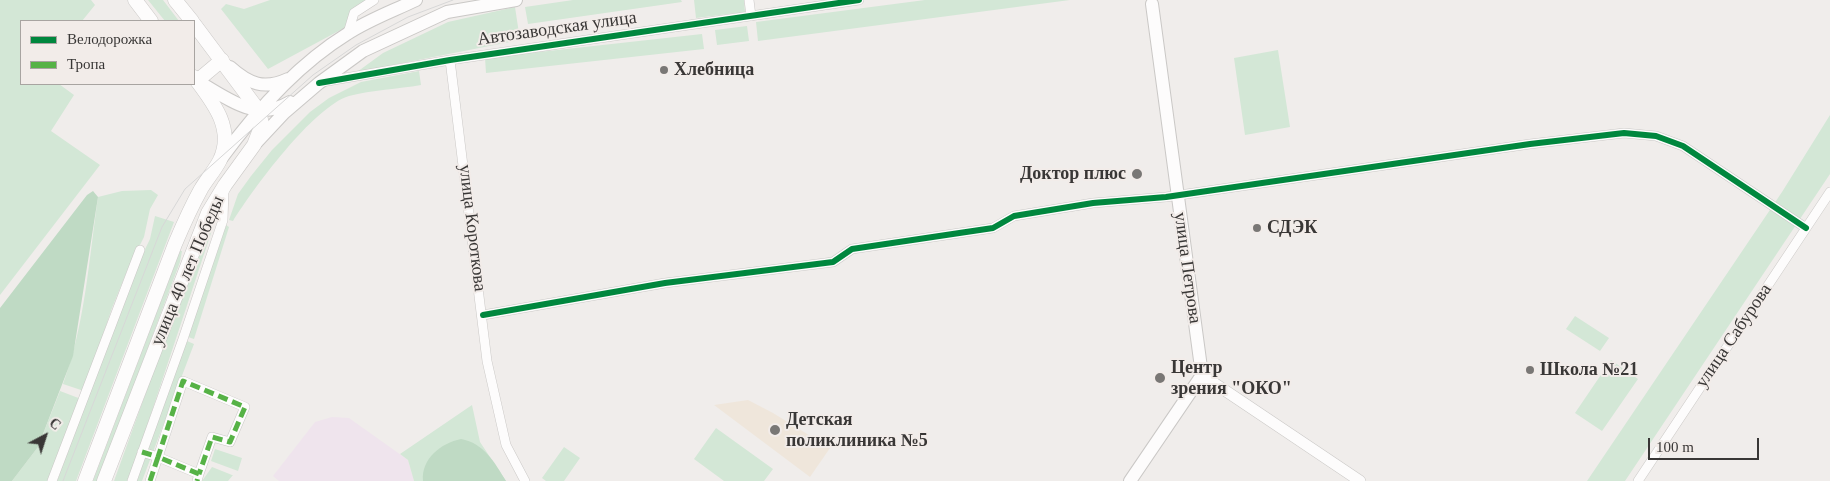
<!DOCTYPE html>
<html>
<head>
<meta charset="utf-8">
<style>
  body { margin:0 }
  #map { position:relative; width:1830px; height:481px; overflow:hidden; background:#f0edeb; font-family:"Times New Roman",serif }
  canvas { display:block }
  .legend { position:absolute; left:20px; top:20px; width:175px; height:65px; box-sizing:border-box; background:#f2ece9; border:1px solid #a8a4a1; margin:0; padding:6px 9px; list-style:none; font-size:15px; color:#393736 }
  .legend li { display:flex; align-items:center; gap:10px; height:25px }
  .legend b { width:25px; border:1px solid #a8a4a1 }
  .north { position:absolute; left:20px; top:411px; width:50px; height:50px; -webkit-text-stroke:4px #f2ece9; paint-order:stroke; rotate:40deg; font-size:14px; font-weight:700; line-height:20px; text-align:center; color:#393736 }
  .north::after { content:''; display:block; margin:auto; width:18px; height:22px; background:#393736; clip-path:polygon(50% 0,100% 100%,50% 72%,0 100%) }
  .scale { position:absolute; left:1648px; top:438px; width:111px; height:22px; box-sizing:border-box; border:2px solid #393736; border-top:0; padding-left:6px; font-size:15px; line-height:18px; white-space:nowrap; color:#393736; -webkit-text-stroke:4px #f2ece9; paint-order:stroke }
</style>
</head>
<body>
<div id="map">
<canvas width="1830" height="481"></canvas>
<ul class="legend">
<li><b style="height:6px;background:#00873e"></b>Велодорожка</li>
<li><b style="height:6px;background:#56b246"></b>Тропа</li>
</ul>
<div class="north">С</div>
<div class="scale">100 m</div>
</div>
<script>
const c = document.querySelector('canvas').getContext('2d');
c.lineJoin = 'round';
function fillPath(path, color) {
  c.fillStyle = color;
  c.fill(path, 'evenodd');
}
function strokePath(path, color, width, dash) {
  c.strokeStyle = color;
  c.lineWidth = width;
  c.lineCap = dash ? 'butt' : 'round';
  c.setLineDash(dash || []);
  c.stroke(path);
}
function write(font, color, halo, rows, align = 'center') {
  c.font = font + ' "Times New Roman",serif';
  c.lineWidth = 4;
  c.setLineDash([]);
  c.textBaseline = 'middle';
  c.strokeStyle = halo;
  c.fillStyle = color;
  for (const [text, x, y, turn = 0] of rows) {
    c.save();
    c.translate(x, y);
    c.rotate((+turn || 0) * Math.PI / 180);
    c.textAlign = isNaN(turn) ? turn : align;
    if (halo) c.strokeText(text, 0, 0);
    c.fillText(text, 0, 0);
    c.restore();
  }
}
const industrial = new Path2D(`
  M332,417L349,418L408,460L414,481H279L273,476L315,422Z`);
const medical = new Path2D(`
  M748,400L773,413L830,448L810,477L714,405Z`);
const green = new Path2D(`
  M0,0H91L95,5L82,21H21V84H59L74,95L51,131L100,165L0,295Z
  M148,0H163L179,21H165Z
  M270,0H369L346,27L268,69L221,9L226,4L244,9Z
  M573,0H681L682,2L528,24L525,7Z
  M694,0H744L745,12L696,18Z
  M925,0H1070L758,41L756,22Z
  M515,7L520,40L357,72L383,53L448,22Z
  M747,26L749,41L717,45L715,30Z
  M702,34L704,49L486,73L485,58Z
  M1278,50L1290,127L1245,135L1234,58Z
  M419,71L421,85C398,89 372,90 349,96C313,107 253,189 233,221L229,220L238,194L251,176L272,150L310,112L329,98L361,82Z
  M1830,115V174L1625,481H1587L1782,192Z
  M151,190L158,195L150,209L144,237L127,271L112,308L84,391L63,384C85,325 89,259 98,197L122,191Z
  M155,216L174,222L76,481H57L133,274L150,239Z
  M226,225L229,227L194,339L188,337Z
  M211,226L213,227L138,453L127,481H114L183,290Z
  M180,251H182L180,262L98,481H93Z
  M1575,316L1609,338L1600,351L1566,329Z
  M187,341L194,344L142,481H136Z
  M1611,360L1638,379L1602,431L1575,413Z
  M60,391L81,399L49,481H12L38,447Z
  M472,405L480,442L506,481H414L408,460L400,454Z
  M716,428L773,469L764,481H724L694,459Z
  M564,447L580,458L564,481H546L542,478Z
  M215,449L242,458L238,471L211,461Z
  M212,467L232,475H233L228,481H202Z`);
const forest = new Path2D(`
  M93,191L98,197L73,356L38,447L12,481H0V308L87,195Z
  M461,439C484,443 495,463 506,481H423C421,459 441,443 461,439Z`);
const minor = new Path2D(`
  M749,0L751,16
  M348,33L354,13L374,0
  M450,60L487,361L506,445L525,481
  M322,82L450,60L859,0
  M483,315L665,283L833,262L852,249L993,228L1014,216L1093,203L1166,197L1530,144L1624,133L1656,136L1683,146L1806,228
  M142,452L158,457L183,381L245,407L230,442L212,437L199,474
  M52,481L140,250
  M132,481L183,339L223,220L224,189
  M150,481L158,457L199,474L197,481
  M1638,481L1830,192`);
const tertiary = new Path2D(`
  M1202,375L1360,481`);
const secondary = new Path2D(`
  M230,67C249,84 264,90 288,79
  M197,81C228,98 255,123 290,102
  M256,143L284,113L319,83L363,51L447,12L516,0
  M221,159C256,111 297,65 347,34C368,20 393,11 416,0
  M1130,481L1202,375L1152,4`);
const primary = new Path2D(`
  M135,0L151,21
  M175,0L192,21
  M197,81L222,60
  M85,481L175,244C183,225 191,207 201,189C207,179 215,170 220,160C235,128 212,101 194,77
  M104,481L208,213L225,185L254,145L262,124L259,111L194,24`);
const tram = new Path2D(`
  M63,481L162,227L185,189L313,75L356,45L408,17L453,0`);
const quiet = new Path2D(`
  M142,452L158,457L183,381L245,407L230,442L212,437L199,474
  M150,481L158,457L199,474L197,481`);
const cycleway = new Path2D(`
  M319,83L450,60L859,0
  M483,315L665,283L833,262L852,249L993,228L1014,216L1093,203L1166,197L1530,144L1624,133L1656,136L1683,146L1806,228`);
const markers = [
  [664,70,5,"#797775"],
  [1137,174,6,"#797775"],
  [1257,228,5,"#797775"],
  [1530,370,5,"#797775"],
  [1160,378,6,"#797775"],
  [775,430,6,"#797775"]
];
const streetNames = [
  ["Автозаводская улица",557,29,-8],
  ["улица Короткова",472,228,83],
  ["улица Петрова",1187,268,82],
  ["улица 40 лет Победы",188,271,-67],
  ["улица Сабурова",1734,336,-56]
];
const poiNames = [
  ["Хлебница",674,70],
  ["Доктор плюс",1126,174,"right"],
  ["СДЭК",1267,228],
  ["Центр",1171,368],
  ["зрения \"ОКО\"",1171,389],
  ["Школа №21",1540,370],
  ["Детская",786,420],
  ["поликлиника №5",786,441]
];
fillPath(industrial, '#efe4ed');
fillPath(medical, '#efe6db');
fillPath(green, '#d3e7d6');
fillPath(forest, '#bfdac4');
strokePath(minor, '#cac8c6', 10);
strokePath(tertiary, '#cac8c6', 12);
strokePath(secondary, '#cac8c6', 14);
strokePath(primary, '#cac8c6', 15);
strokePath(minor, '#fdfcfc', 9);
strokePath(tertiary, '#fdfcfc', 11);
strokePath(secondary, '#fdfcfc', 12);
strokePath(primary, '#fdfcfc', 14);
strokePath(tram, '#d7d7d7', 1);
strokePath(quiet, '#56b246', 5, [10, 5]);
strokePath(cycleway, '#00873e', 6);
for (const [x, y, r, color] of markers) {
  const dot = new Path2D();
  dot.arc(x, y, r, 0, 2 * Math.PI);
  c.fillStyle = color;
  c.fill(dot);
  strokePath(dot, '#f2ece9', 2);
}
write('18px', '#393736', '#f2ece9', streetNames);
write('bold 18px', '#393736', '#f2ece9', poiNames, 'left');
</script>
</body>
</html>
